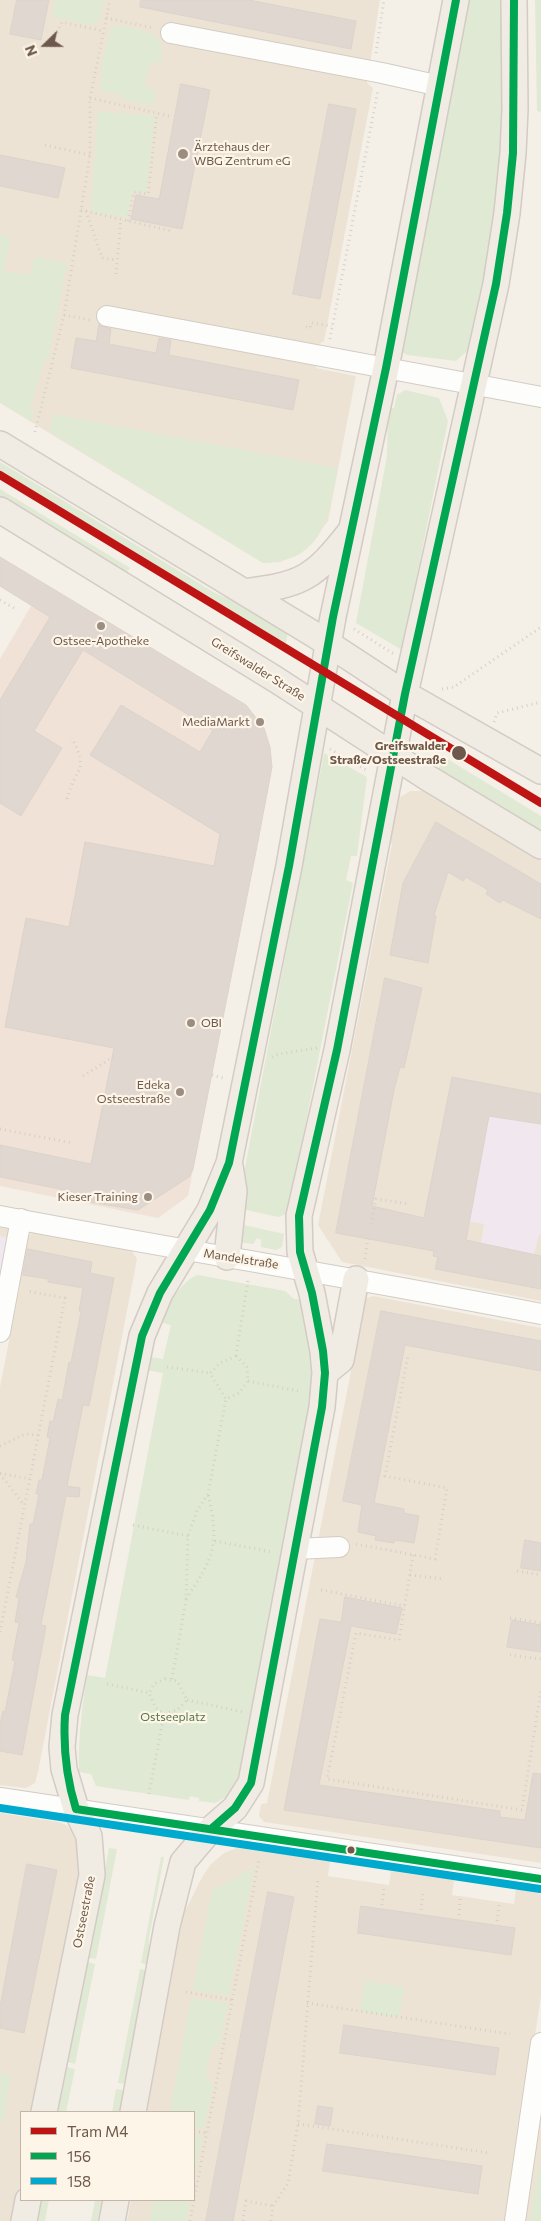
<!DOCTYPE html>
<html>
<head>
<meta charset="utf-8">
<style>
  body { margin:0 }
  #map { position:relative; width:541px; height:2221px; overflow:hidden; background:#f4f0e7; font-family:Commissioner,sans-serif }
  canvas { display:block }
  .legend { position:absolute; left:20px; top:2111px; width:175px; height:90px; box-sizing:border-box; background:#fdf5e7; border:1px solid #c3b6a9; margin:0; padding:6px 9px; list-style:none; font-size:15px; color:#6d584b }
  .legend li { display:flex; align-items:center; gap:10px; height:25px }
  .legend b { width:25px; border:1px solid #c3b6a9 }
  .north { position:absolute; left:20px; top:20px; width:50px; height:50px; -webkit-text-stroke:4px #fdf5e7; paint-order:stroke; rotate:248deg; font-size:14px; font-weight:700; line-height:20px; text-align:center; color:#6d584b }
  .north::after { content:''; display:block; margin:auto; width:18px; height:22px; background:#6d584b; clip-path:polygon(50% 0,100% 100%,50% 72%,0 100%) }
</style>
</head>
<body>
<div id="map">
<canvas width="541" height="2221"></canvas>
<ul class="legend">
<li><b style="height:6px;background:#be1414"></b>Tram M4</li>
<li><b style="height:6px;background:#00a651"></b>156</li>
<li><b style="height:6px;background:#00a9ce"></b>158</li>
</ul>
<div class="north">N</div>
</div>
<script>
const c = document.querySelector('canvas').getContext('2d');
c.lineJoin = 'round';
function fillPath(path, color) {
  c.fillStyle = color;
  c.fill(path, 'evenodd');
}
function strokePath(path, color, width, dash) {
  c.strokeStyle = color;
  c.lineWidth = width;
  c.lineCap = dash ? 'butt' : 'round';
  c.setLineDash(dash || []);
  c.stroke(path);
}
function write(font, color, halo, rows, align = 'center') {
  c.font = font + ' Commissioner,sans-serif';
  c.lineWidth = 4.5;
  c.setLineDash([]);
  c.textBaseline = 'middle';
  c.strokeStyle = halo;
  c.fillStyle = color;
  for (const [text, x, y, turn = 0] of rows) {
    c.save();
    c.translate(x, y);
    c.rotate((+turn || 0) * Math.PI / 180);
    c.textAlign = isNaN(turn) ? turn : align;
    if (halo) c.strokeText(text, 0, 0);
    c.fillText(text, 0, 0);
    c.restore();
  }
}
const residential = new Path2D(`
  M0,0H380L367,83L373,88L324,341L319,344L316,368L356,376L328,521L309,546L298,555L280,562L263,563L0,403Z
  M421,788L541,859V1301L342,1262L318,1225L392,844L388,840L395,794L400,797L410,791H421Z
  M0,1224L12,1227L0,1293Z
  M35,1231L132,1251L137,1259L38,1772L35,1783L26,1788L0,1785V1387L20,1285L18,1280L26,1237Z
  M373,1296L541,1328V1863L264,1822L259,1816L261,1804L267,1803L364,1304L367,1298Z
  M0,1813L59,1822L66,1825L75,1834L79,1842L82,1872L35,2112H21V2180L13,2221H0Z
  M237,1848L330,1861L328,1876L389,1885L391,1871L454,1880L452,1895L514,1904L516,1889L541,1894V1996L507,2221H127L131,2200H194V2112H147L183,1915L202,1877L211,1864L224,1853Z
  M541,2103V2221H523Z`);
const commercial = new Path2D(`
  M44,584L248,707L247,709L264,728L270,747V766L258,841L188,1196L158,1218L0,1186V659Z`);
const education = new Path2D(`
  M452,1077L541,1094V1235H539L534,1255L481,1244L484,1224L425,1213Z
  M0,1236L7,1238L0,1275Z`);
const green = new Path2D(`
  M55,0H104L99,22L92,25L52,17Z
  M464,0H504L505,64L498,206L473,346L456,361L407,355L401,351Z
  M535,0H541V112L537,111Z
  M116,25C141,30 169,29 161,63L150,62L145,87L156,90L153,106L122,99V95L100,91L102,62L111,27Z
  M98,111L155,116L146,193L132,191L127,218L93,212L91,208Z
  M0,235L11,237L4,271L30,275L35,257L67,263L48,361L44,360L30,410L34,412L32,422L0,402Z
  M405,390L439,398L448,421L402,650L356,623L387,456L388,408H394L397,395Z
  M53,414L338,468C328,517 325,560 263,563L50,432Z
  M0,462L215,593L251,608L288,629L286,644L0,471Z
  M0,489L130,568L125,575L0,499Z
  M324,753L367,777L357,856H351L346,880L353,883L288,1213L279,1217L246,1210L239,1199Z
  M444,757L541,816V834L437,772Z
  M235,1223L284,1234L282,1247L276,1250L261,1247V1240L257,1238L253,1244L239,1242Z
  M198,1275L285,1291L294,1299H299L310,1330L315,1380L244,1762L236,1787L229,1799L224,1798L215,1803L199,1801V1798L190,1796L189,1800L96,1786L91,1774L79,1772C78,1738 82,1708 87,1675L105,1678L163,1373L146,1370L149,1357L163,1359L171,1325L159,1322C165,1308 183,1279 198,1275Z
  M109,1848L117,1849L96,1959L88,1958Z
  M161,1857H164L149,1938V1965L141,1963Z
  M250,1869H254L229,1996L193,1990L212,1890Z
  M87,1962L95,1964L75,2064L68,2062Z
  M140,1969L148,1970L125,2084L118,2083Z
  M365,1981L404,1987L399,2017L360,2012Z
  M191,1998L228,2003L220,2043L211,2049L206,2076L213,2085L204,2129L194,2127V2112H170Z
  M67,2067L75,2069L66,2112H58Z
  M0,2073L11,2075L3,2123L0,2121Z
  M116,2089L124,2090L119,2112H112Z
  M194,2134L202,2136L194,2180Z
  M538,2170H541V2221H530Z
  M42,2200H49L45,2221H38Z
  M95,2200H102L98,2221H91Z
  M154,2200H190L186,2221H150Z`);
const building = new Path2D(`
  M17,0H49L41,40L10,34Z
  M141,0H249L356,21L351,49L140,7Z
  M181,84L210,90L182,229L131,219L136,195L159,199Z
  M329,104L356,109L320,299L293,294Z
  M0,155L65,168L58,198L0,186Z
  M99,325L111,329L109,344L156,353L159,338L171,340L169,355L299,380L293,410L71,368L76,338L96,341Z
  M0,557L246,705L264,728L270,747L272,767L258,841L193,1169L189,1177L138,1210L72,1199L74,1192L0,1177V1145L91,1164L114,1048L5,1027L26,918L69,927L85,842L214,866L220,834L90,755L121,705L200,752L213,730L83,650L34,731L62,748L21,816L0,803V700L50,617L0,586Z
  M436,822L541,884V919L503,900L500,903L486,894L488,890L466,877L463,881L448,872L434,915L436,916L428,963L390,955L403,883Z
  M385,978L422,988L404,1068L400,1067L394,1090L372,1206L424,1218L452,1077L541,1094V1124L489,1116L466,1240L541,1256V1289L435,1269L438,1257L433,1256L434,1251L336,1233Z
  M28,1249L92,1262L90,1273L114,1278L89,1406L83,1405L67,1486L80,1488L79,1497L66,1496L41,1625L46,1626L22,1755L0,1751V1724L3,1711L5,1712L15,1661L12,1660L19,1623L15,1622L19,1598L16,1597L26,1562L30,1524H33L39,1494H36L39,1480H42L50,1438L47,1437L50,1421L53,1422L58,1399L62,1400L69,1362L71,1363L81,1312L79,1311L83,1288L48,1282V1279L23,1275Z
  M381,1311L541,1341V1371L405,1345L374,1503L404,1509V1513L419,1516L414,1543L395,1540L394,1543L375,1540L376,1536L358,1532L362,1505L343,1501Z
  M525,1540L541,1543V1571L521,1568Z
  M345,1597L402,1608L396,1634L351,1626L319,1785L500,1811V1817L525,1820L533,1773L541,1774V1848L284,1810L320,1619L341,1622Z
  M512,1620L541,1625V1652L507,1647Z
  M27,1864L57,1870L24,2033L0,2028V2007Z
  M268,1892L294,1897L233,2221H206Z
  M361,1906L515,1928L511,1955L358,1933Z
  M344,2025L499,2048L495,2075L340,2053Z
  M318,2106L333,2108L330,2126L315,2124Z
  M327,2144L482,2166L478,2194L323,2171Z`);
const path = new Path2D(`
  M106,18L154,28
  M55,37L62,22L103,31
  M376,53L384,0
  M90,98L169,116
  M45,145L90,155
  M81,210L172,231
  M86,211L102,258L116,260
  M128,221L134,192L148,194L157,113
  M116,274L121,219
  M64,315L90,320
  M306,327L310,328L311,323L332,326
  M330,339L378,90
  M35,432L64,315L90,155V98L110,0
  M0,600L14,608
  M354,629L394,654
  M442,689L454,687L541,627
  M494,722L497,713L541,702
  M330,749L366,770
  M67,799C75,766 90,774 72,738
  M272,1057L279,1054L317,1048
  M212,1075L223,1078
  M83,1076L113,1057
  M0,1129L72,1143
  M371,1224L376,1199L410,1204
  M365,1259L368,1237
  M236,1356L247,1367L248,1381L239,1393L226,1399L210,1373L220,1363Z
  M236,1356L248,1280
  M167,1367L210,1373
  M248,1381L299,1391
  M0,1446L25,1434L38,1435
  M0,1473L30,1479
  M0,1474L24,1505
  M133,1525L188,1536
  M215,1541L272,1552
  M356,1544L435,1559L447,1488L385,1476L408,1356
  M413,1555L399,1640L356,1633L327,1779L522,1810L541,1690
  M517,1571L541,1575
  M410,1575L444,1579
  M321,1590L405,1606
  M186,1599C214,1557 220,1544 208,1494
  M510,1618L541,1623
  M0,1632L65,1298L27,1291
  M510,1655L541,1659
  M165,1679L177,1681L187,1700L177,1710L164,1714L155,1707L149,1693L154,1684Z
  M172,1679L186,1600L188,1536L197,1511L208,1494L226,1399
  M107,1684L149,1693
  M187,1700L243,1712
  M149,1794L164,1714
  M382,1905L384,1888
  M421,1910L423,1894
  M459,1915L460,1899
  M497,1921L499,1905
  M186,1992L232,2000
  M307,2003L510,2034
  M298,2124L490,2153
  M194,2131L207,2133
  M190,2221L259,1860
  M243,2221L246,2201L273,2206
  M271,2221L273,2206L288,2183L298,2124L318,1878`);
const minor = new Path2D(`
  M171,33L382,73L440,86
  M107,316L541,397
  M0,1216C180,1250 361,1279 541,1314
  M0,1332L21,1219
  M295,1549L339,1547
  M0,1798L541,1879
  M515,2221L541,2043`);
const major = new Path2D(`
  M0,444L315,635L405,694L541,771
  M0,510L275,679L428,778L541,846
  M244,592C303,584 313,579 350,532
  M227,1257L234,1191L230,1166
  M325,1373L341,1360L356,1279
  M44,2112L92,1875L89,1836L76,1809L64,1769L62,1747L65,1715L142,1336L160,1293L210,1210L229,1163L289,866L333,617L386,368L456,0
  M133,2112L167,1926L183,1862L211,1829L235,1808L251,1783L322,1407L325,1373L323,1351L312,1293L300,1252L299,1216L337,1050L405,694L496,284L507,213L513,153L515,109L514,0
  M24,2221L28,2200
  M112,2221L116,2200`);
const bus1 = new Path2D(`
  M456,0L386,368L333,617L289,866L229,1163L210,1210L160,1293L142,1336L65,1715C63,1748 66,1777 76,1809L541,1879
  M211,1829L235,1808L251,1783L322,1407L325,1373L323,1351L312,1293L300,1252L299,1216L337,1050L405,694L496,284L507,213L513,153L514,0`);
const bus2 = new Path2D(`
  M0,1808L540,1889`);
const tram1 = new Path2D(`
  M0,475L541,803`);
const markers = [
  [183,154,6,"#9c8d82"],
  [101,626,5,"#9c8d82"],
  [260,722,5,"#9c8d82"],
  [459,753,8,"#6d584b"],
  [191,1023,5,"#9c8d82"],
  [180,1092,5,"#9c8d82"],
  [148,1197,5,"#9c8d82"],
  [351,1850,4.5,"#6d584b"]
];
const poiNames = [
  ["Ärztehaus der",194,147,"left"],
  ["WBG Zentrum eG",194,161,"left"],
  ["Ostsee-Apotheke",101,641,"center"],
  ["MediaMarkt",250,722],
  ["OBI",201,1023,"left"],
  ["Edeka",170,1085],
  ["Ostseestraße",170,1099],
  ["Kieser Training",138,1197]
];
const streetNames = [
  ["Greifswalder Straße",258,669,32],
  ["Mandelstraße",241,1259,9],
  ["Ostseestraße",84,1912,-79]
];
const stopNames = [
  ["Greifswalder",446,746],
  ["Straße/Ostseestraße",446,760]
];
const parkNames = [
  ["Ostseeplatz",173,1717]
];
fillPath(residential, '#ede3d5');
fillPath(commercial, '#f1e2d8');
fillPath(education, '#f0e7ef');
fillPath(green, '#e0e9d3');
fillPath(building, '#e0d8d0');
strokePath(building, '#dcd3ca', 1);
strokePath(minor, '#d2ccc4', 22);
strokePath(major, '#d3cbc5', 28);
strokePath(path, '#d5cfc9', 3, [1, 4]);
strokePath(minor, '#fdfdfb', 20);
strokePath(major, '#f0ece4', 25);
strokePath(bus1, '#00a651', 8);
strokePath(bus2, '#00a9ce', 8);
strokePath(tram1, '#be1414', 8);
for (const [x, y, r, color] of markers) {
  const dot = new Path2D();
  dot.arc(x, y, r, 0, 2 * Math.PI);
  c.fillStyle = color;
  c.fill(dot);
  strokePath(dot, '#fdf5e7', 2);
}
write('12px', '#6d584b', '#fdf5e7', poiNames, 'right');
write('12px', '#6d584b', '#fdf5e7', streetNames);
write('bold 12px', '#6d584b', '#fdf5e7', stopNames, 'right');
write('12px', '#547848', '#fdf5e7', parkNames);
</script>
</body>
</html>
